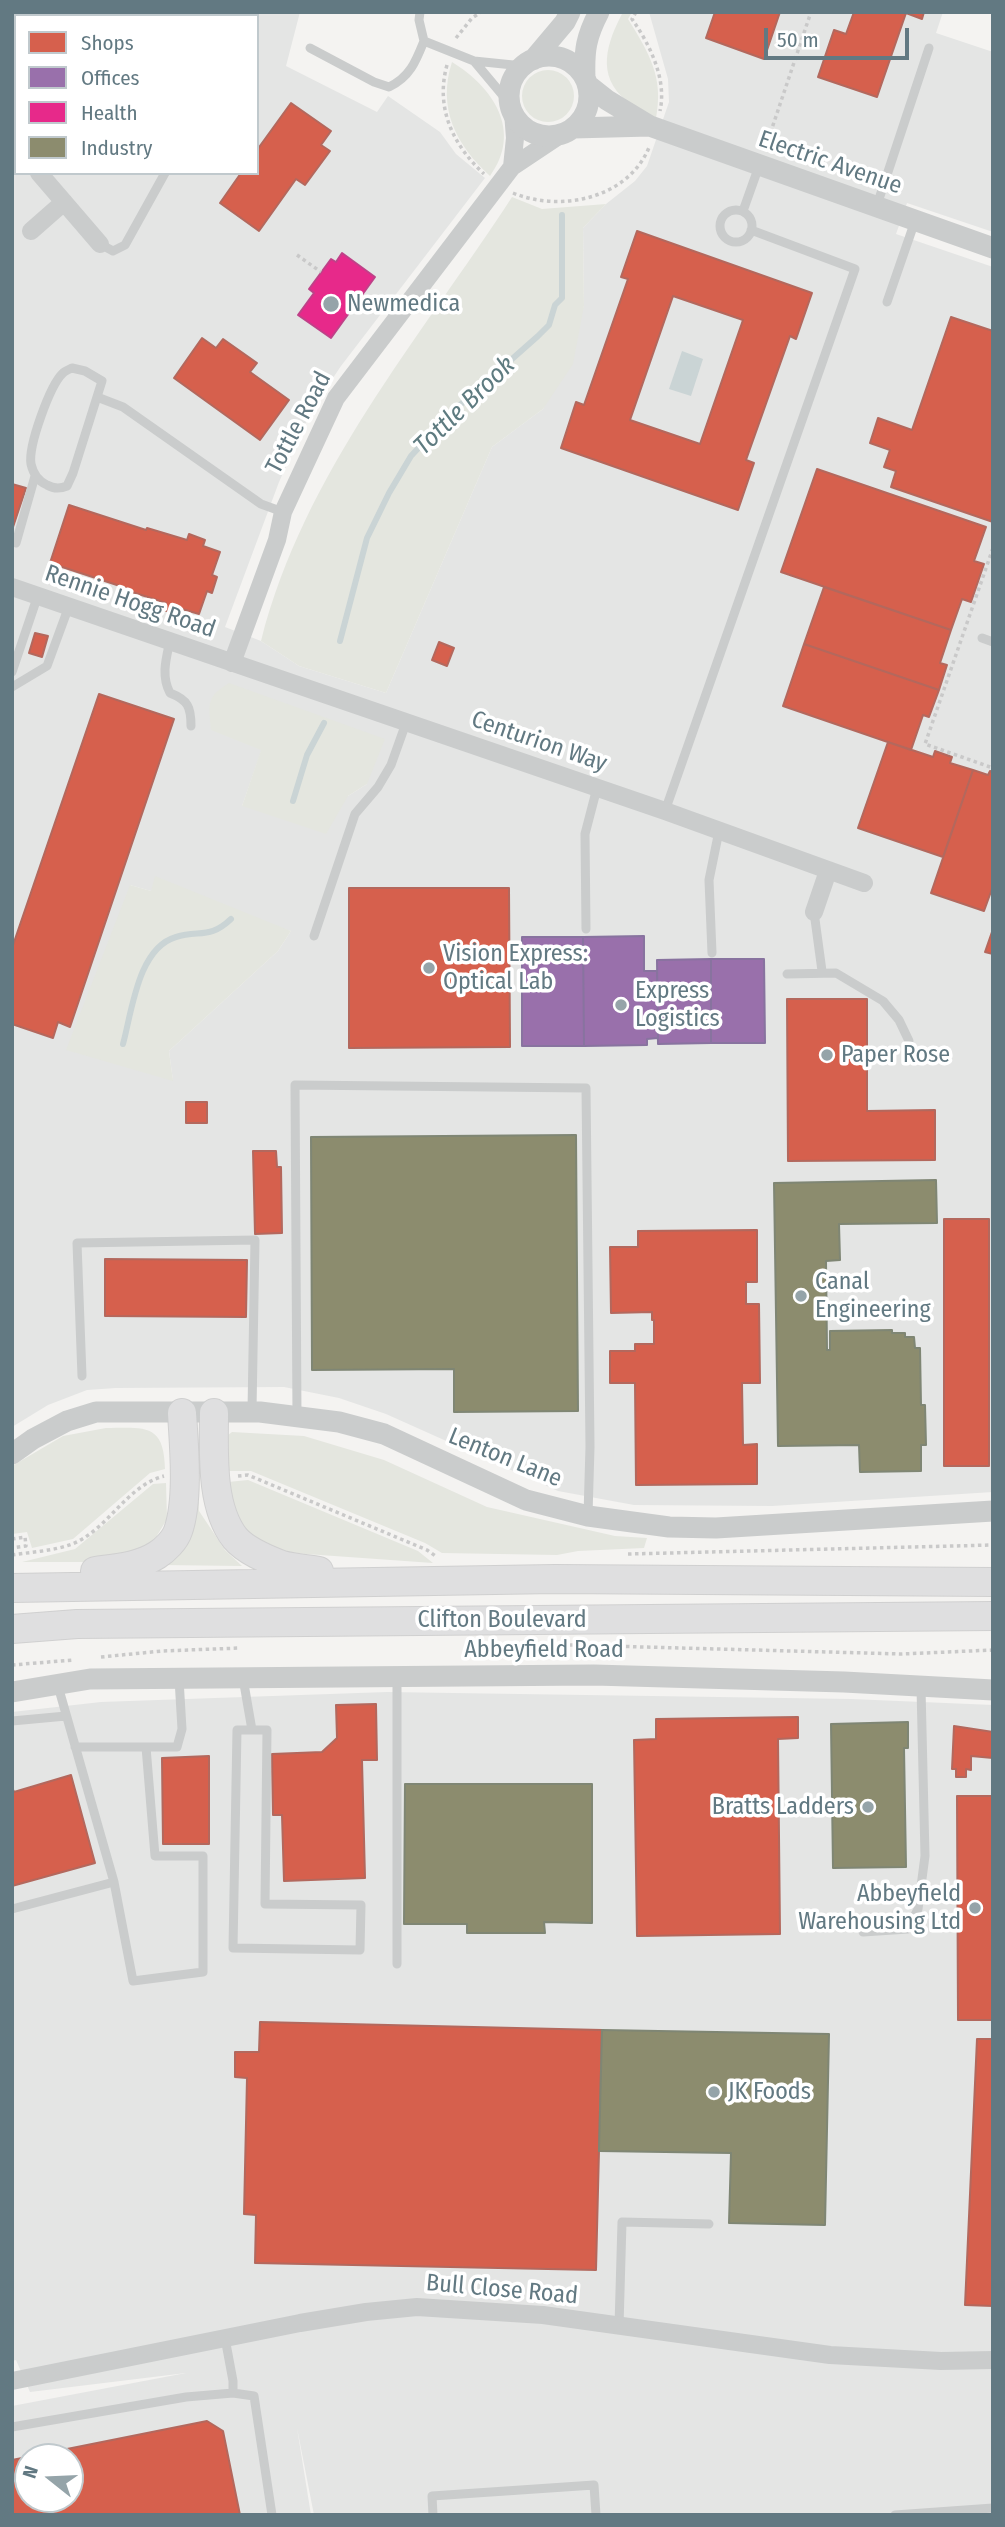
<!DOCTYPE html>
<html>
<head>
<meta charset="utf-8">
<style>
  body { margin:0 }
  #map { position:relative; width:1005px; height:2527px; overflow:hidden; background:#f4f3f1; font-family:"Fira Sans Condensed",sans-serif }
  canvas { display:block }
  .frame { position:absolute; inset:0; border:14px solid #627982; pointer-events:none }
  .legend { position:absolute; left:14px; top:14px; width:245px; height:161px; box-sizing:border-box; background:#fff; border:2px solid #c0c9cd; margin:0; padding:9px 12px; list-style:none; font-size:21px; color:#627982 }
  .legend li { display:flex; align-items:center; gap:14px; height:35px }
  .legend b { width:35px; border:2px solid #c0c9cd }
  .north { position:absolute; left:14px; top:2443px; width:70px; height:70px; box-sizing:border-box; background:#fff; border:2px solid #c0c9cd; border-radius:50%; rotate:288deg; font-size:19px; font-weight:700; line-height:28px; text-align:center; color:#627982 }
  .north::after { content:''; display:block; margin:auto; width:24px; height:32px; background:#95a4a9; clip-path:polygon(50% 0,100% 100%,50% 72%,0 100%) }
  .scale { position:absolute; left:764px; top:28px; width:145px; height:32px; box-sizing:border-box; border:4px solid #627982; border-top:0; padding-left:9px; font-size:21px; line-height:24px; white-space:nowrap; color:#627982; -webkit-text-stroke:5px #fff; paint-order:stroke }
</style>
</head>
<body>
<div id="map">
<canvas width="1005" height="2527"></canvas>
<div class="frame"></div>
<ul class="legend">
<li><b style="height:19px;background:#d6604d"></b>Shops</li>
<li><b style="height:19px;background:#9970ab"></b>Offices</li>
<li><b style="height:19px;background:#e7298a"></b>Health</li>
<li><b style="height:19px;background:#8c8c6e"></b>Industry</li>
</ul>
<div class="north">N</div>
<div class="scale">50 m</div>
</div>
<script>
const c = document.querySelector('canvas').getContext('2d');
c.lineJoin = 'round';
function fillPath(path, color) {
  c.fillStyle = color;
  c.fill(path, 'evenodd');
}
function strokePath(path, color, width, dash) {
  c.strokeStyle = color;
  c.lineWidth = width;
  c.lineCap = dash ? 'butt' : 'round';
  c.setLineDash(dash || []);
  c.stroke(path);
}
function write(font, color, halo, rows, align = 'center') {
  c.font = font + ' "Fira Sans Condensed",sans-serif';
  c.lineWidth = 7;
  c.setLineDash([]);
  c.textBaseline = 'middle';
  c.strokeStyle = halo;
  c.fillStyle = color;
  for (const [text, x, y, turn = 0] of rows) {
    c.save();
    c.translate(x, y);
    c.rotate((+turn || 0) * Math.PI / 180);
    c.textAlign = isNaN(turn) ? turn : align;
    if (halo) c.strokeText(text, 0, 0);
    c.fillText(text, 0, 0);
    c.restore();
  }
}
const built = new Path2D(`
  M12,12H300L286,66L377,112L388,96L440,132L456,154L485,178L341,366L312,409L279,482L225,627L261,641L299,666L386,693L492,447L543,409L584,306L583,228L606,204L635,181L647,166L669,102L668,79L649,12H943L936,33L993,52V232L907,203L896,234L993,267V1492L772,1506L634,1505L558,1491L386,1414L339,1398L284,1387L116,1388L87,1390L48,1405L12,1427ZM16,16H257V173H16ZM262,749L367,784L348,796L242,806ZM130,885L291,931L278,951L169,1051L173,1081Z
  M387,1692L851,1699L993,1705V2515H314L297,2428L311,2515H12V2406L186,2373L30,2392L16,2360L12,2361V1712L101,1702ZM28,2457H70V2499H28Z`);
const green = new Path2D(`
  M623,12H632L628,19C649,53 664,77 656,118C646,113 635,108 627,101C595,76 607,42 623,12Z
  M452,62C493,87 523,131 490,176C456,145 437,108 452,62Z
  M522 96a26 26 0 1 1 52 0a26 26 0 1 1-52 0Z
  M512,197L542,209L606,204L583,228L584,306L573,364L543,409L492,447L386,693L299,666L261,641C304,472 419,340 512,197Z
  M229,683L385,739L367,784L348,796L326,834L242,806L261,750L211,730C209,704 205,698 229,683Z
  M155,876L291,931L278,951L169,1051L173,1081L66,1050L130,885L151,891Z
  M106,1428C145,1428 164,1423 165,1469L150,1473L73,1539L32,1548L27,1532L12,1534V1466L63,1436Z
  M232,1432L304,1436L384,1460L487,1507L615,1536L647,1538L644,1548L578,1551L557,1555L442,1553L425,1543L251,1471H220L224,1438Z
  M248,1480L418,1551L433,1563L278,1552L240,1535L228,1482Z
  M166,1483L167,1519L155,1539L137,1553L84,1562H22L75,1549L153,1484Z
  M198,1483L199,1511L225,1550L242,1566L162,1565Z`);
const water = new Path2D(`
  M682,351L703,359L691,396L669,389Z`);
const shops = new Path2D(`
  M715,12H780L764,59L706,38Z
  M854,12H924L922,19L906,13L877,97L818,77L834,30L846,34Z
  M291,103L331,131L321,145L330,151L305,185L296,179L259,231L220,203L241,173H257V150Z
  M637,231L812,293L796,339L790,336L746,460L754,463L738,510L561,448L576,402L584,405L628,279L621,277ZM673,296L743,320L700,444L630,420Z
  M951,317L993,331V522L891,487L896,471L884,467L890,450L870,443L878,418L912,430Z
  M202,338L216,348L223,339L257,363L250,372L289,400L260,440L174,378Z
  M817,469L986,527L974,561L984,564L971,602L962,599L951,630L781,572Z
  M12,484L26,488L12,530Z
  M69,505L146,530L147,528L187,540L189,534L205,540L203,546L220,552L212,575L217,577L212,593L207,591L199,614L182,609L180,615L164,610L166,603L126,590V588L50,563Z
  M824,587L951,630L940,663L947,665L939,690L804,644Z
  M35,633L48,636L42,657L29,653Z
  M439,642L454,648L447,666L432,660Z
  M804,644L939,690L929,717L923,715L911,750L783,706Z
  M99,694L174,719L70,1027L58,1022L53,1038L12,1024V948Z
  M888,742L933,757L935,751L952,757L950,763L973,770L943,857L858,828Z
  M973,770L988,775L990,771L993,772V886L984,911L931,893Z
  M349,888H509L510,1047L349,1048Z
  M993,929V954L985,952Z
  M787,999H867V1111L935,1110V1160L788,1161Z
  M186,1102H207V1123H186Z
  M253,1151H276L277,1167H281L282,1233L255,1234Z
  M944,1219H989V1466H944Z
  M757,1230V1282H746V1304H759L760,1383H742L743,1445L757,1444V1484L636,1485L635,1383H610V1351H635V1344H654V1320H652V1312L611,1313L610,1247H638V1231Z
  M105,1259L247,1260L246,1317L105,1316Z
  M376,1704L377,1760H362L365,1878L284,1881L282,1815H273L272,1754L322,1752L337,1738L336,1705Z
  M798,1717V1738L778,1739L780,1934L637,1936L634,1740L656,1739V1719Z
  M954,1726L993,1732V1758L971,1756V1770L966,1769V1777H956V1769H952Z
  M209,1756V1844H163L162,1758Z
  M71,1775L95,1863L12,1886V1787L14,1792Z
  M957,1796H993V2020H958Z
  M260,2022L602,2030L596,2270L255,2263L256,2215L244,2214L247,2078L235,2077V2052H259Z
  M977,2039H993V2306L965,2305Z
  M207,2421L223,2431L240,2515H12V2460ZM28,2457H70V2499H28Z`);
const offices = new Path2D(`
  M644,936V971H657L658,1038L647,1039V1045L584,1046L583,937Z
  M522,937H583L584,1046H522Z
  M711,959V1043L658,1044L657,960Z
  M711,959H764L765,1043H711Z`);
const health = new Path2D(`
  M342,253L375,277L331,338L298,315L314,293L309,289L331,259L336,262Z`);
const industry = new Path2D(`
  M55,12H112L115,16H58Z
  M112,12H172L175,16H115Z
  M172,12H217L213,16H175Z
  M172,12H217L213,16H175Z
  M16,42V79L12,75V45Z
  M576,1135L578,1411L454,1412V1369L312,1370L311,1137Z
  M936,1180L937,1223L839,1224L840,1260L826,1261L827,1350H830V1331L892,1330V1333H905V1337H914L915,1348H920L921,1405H925L926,1445H921V1471L860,1472L859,1445L778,1446L774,1183Z
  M908,1722V1748H904L906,1867L833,1868L831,1724Z
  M405,1784H592V1923L544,1922L545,1933H467V1924H404Z
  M602,2030L829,2034L825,2225L729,2223L731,2153L599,2151Z`);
const stream = new Path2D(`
  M340,641L367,538L389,493L411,456L451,413L538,336L549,325L555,305L562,298V215
  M293,801L307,755L324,723
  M123,1044C132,1011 138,948 176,937C200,930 210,939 231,919`);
const path = new Path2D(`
  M636,12L632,19C650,45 667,79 660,111
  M456,38L472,18L481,12
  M447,65C435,108 453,145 484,174
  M766,146L811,12
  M513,193C562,213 630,198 650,145
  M297,255L321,272
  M993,548L925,744L993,768
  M238,1476L248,1475L427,1550L437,1557
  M12,1539L25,1537L26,1546L12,1548
  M628,1554L993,1545
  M12,1555C31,1552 54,1551 72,1544C108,1530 126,1486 164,1476
  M570,1645L902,1654L993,1650
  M101,1657L162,1651L240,1648
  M12,1665L73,1660`);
const service = new Path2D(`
  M420,12L419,20L424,41L474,61L523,66
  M250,16L252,12
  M310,48L374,82L389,87C410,77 416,61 424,41
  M474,61L510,104
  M877,205L929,48
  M720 226a16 16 0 1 1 32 0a16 16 0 1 1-32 0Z
  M743,211L759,166
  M100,244L113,251L125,245L165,173
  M887,302L915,221
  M72,368L85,371L102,381L73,473L67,486C60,489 54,489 47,485C38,481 33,473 31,464C28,446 50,385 63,373C65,371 70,369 72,368Z
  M97,397L123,407L261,504L283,512
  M16,543L35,476
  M982,638L993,642
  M170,641C166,659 161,676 170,693C188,700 191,707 191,726
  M12,672L38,595
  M12,687L47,666L69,606
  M665,811L855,269L751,230
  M814,912L822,971
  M586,929L585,834L597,788
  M314,936L355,814L378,787L391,765L406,723
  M712,953L709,880L719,831
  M787,974L836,973L883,1001L899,1020L909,1041
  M82,1376L77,1243L255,1240L252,1410
  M297,1416L295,1085L586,1088L590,1447L588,1515
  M243,1678L252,1730
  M58,1686L114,1882L133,1981L203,1972V1856H155L146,1747
  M12,1721L66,1716
  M237,1730H267L265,1904L361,1905L360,1950L233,1948Z
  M75,1747H177L182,1729L179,1679
  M12,1909L114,1882
  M863,1932L908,1929L918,1909L925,1856L921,1688
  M397,1964V1678
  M619,2326L622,2222L709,2224
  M233,2393L254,2396L272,2515
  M12,2427L186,2397L233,2393V2381L225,2338
  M433,2515L432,2496L594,2485L596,2515
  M895,2515L993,2508`);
const minor = new Path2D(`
  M12,142L16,146
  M512,167L515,138L513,112
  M39,173L100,244
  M31,231L64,202
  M12,587L665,811L864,883
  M232,663L277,540L283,512L336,398L512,167L560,135
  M814,912L828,871
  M12,2381L300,2323L366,2312L417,2307L543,2315L830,2355L941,2361L993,2360`);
const tertiary = new Path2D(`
  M509 96a40 40 0 1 1 80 0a40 40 0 1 1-80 0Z
  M533,60L565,22L570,12
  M585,78C584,50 586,37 599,12
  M588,85L607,100L650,126L993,248
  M573,128L650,126
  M12,1454L33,1439L67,1421L96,1412H260L339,1422L384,1434L526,1500L588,1516L669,1527L716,1528L993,1511
  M12,1692L90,1679L594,1675L844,1682L993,1690`);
const trunk = new Path2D(`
  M214,1413C214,1451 210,1506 235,1538C246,1551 266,1559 282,1565C293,1568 307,1569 319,1571
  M95,1571C116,1568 138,1567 157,1555C165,1550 175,1540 178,1531C189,1500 184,1446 182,1413
  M12,1588L555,1579L993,1582
  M12,1629L77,1624L993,1616`);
const markers = [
  [331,304,9,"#95a4a9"],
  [429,968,7,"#95a4a9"],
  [621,1005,7,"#95a4a9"],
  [827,1055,7,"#95a4a9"],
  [801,1296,7,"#95a4a9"],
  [868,1807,7,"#95a4a9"],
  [975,1908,7,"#95a4a9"],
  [714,2092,7,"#95a4a9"]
];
const streetNames = [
  ["Electric Avenue",830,163,19],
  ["Tottle Road",299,423,-62],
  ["Rennie Hogg Road",130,602,19],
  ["Centurion Way",539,742,19],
  ["Lenton Lane",505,1458,22],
  ["Clifton Boulevard",502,1620],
  ["Abbeyfield Road",544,1650],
  ["Bull Close Road",502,2290,5]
];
const poiNames = [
  ["Newmedica",347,304],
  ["Vision Express:",443,954],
  ["Optical Lab",443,982],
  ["Express",635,991],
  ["Logistics",635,1019],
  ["Paper Rose",841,1055],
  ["Canal",815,1282],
  ["Engineering",815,1310],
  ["Bratts Ladders",854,1807,"right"],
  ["Abbeyfield",961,1894,"right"],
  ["Warehousing Ltd",961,1922,"right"],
  ["JK Foods",728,2092]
];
const waterNames = [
  ["Tottle Brook",465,406,-44]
];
fillPath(built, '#e4e5e4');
fillPath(green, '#e4e6df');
fillPath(water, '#cad4d5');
fillPath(shops, '#d6604d');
strokePath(shops, '#b3685d', 2);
fillPath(offices, '#9970ab');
strokePath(offices, '#88739f', 2);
fillPath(health, '#e7298a');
strokePath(health, '#bf4188', 2);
fillPath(industry, '#8c8c6e');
strokePath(industry, '#7f8674', 2);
strokePath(stream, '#cad4d5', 6);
strokePath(trunk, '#d0d0d0', 30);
strokePath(path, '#c9c9c9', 3.5, [3.5, 3.5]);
strokePath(service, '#cacccc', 9);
strokePath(minor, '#cacccc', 18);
strokePath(tertiary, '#cacccc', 21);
strokePath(trunk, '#dfdfe0', 28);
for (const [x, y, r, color] of markers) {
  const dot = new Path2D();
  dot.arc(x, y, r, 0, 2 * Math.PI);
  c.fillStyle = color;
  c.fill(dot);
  strokePath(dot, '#fff', 2.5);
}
write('24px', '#627982', '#fff', streetNames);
write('24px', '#627982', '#fff', poiNames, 'left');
write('italic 26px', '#5e7b80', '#fff', waterNames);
</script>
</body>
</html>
